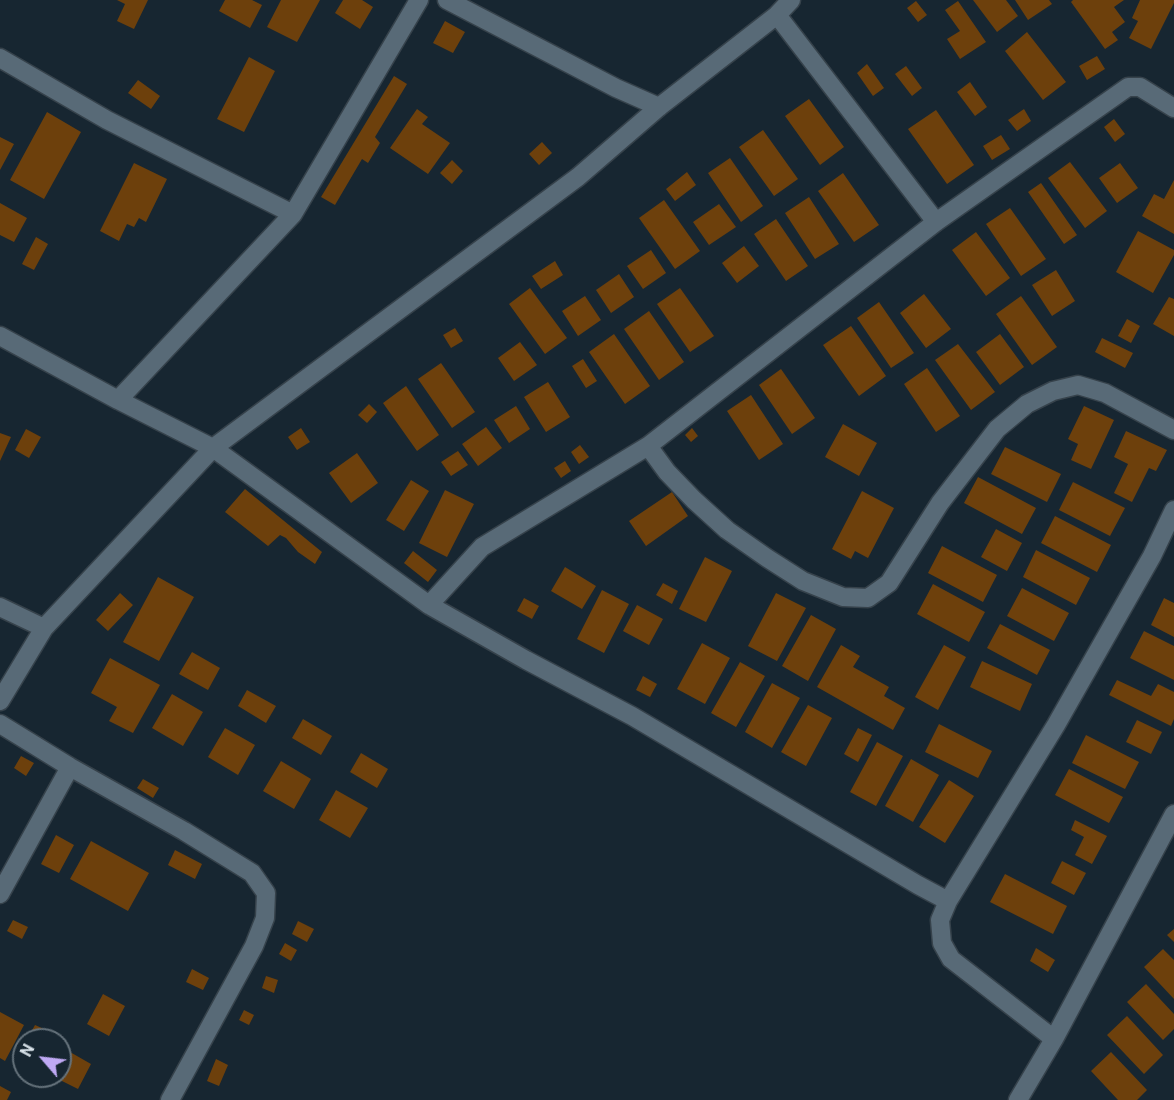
<!DOCTYPE html>
<html>
<head>
<meta charset="utf-8">
<style>
  body { margin:0 }
  #map { position:relative; width:1174px; height:1100px; overflow:hidden; background:#172631; font-family:Roboto,sans-serif }
  canvas { display:block }
  .north { position:absolute; left:12px; top:1028px; width:60px; height:60px; box-sizing:border-box; background:#172631; border:2px solid #65727b; border-radius:50%; rotate:298deg; font-size:16px; font-weight:700; line-height:24px; text-align:center; color:#d9e3ea }
  .north::after { content:''; display:block; margin:auto; width:21px; height:27px; background:#bfa9f4; clip-path:polygon(50% 0,100% 100%,50% 72%,0 100%) }
</style>
</head>
<body>
<div id="map">
<canvas width="1174" height="1100"></canvas>
<div class="north">N</div>
</div>
<script>
const c = document.querySelector('canvas').getContext('2d');
c.lineJoin = 'round';
function fillPath(path, color) {
  c.fillStyle = color;
  c.fill(path, 'evenodd');
}
function strokePath(path, color, width, dash) {
  c.strokeStyle = color;
  c.lineWidth = width;
  c.lineCap = dash ? 'butt' : 'round';
  c.setLineDash(dash || []);
  c.stroke(path);
}
const building = new Path2D(`
  M117,0H148L134,29L117,21L125,4Z
  M225,0H252L262,5L250,28L219,11Z
  M281,0H320L297,42L267,27Z
  M343,0H362L373,7L360,29L335,13Z
  M973,0H1006L1018,16L997,32Z
  M1015,0H1049L1052,4L1028,20Z
  M1073,0H1124L1114,7L1125,22L1112,32L1118,40L1105,49L1071,2Z
  M1140,0H1174V3L1151,49L1129,38L1138,21L1132,18Z
  M916,1L927,15L918,22L907,8Z
  M958,1L986,42L960,59L947,39L960,31L945,10Z
  M445,21L465,32L453,53L433,43Z
  M1027,32L1066,82L1043,100L1005,51Z
  M1097,56L1105,69L1087,80L1079,66Z
  M249,57L275,71L244,132L217,119Z
  M867,64L884,88L873,96L857,73Z
  M906,66L922,88L912,96L895,74Z
  M394,76L407,84L375,137L380,143L368,163L362,159L335,205L321,197Z
  M138,80L160,96L151,109L128,93Z
  M970,82L987,107L975,116L957,92Z
  M809,99L844,147L820,165L785,116Z
  M417,109L428,117L422,124L450,143L428,174L390,148Z
  M1024,109L1031,121L1017,131L1008,120Z
  M936,110L974,165L947,184L908,129Z
  M47,112L81,132L44,199L10,180Z
  M1114,119L1125,134L1115,142L1104,127Z
  M763,130L798,179L774,196L739,147Z
  M1001,135L1010,149L992,160L983,146Z
  M0,137L14,144L0,170Z
  M542,142L552,153L539,165L529,154Z
  M730,158L763,206L741,222L708,173Z
  M452,160L463,171L452,184L440,173Z
  M1070,162L1107,211L1085,228L1048,178Z
  M134,163L167,179L146,222L139,218L134,227L127,224L119,241L100,231Z
  M1120,163L1138,188L1117,203L1099,178Z
  M687,172L696,185L675,201L666,189Z
  M843,173L879,225L854,242L818,191Z
  M1174,180V234L1142,216L1154,194L1164,199Z
  M1041,183L1077,235L1064,244L1028,192Z
  M809,197L839,244L815,259L785,213Z
  M664,200L700,251L675,269L639,218Z
  M0,203L27,218L14,242L0,235Z
  M719,204L736,227L709,245L693,222Z
  M1010,208L1046,259L1021,276L986,224Z
  M776,219L808,266L786,281L754,234Z
  M1138,231L1174,250V255L1153,293L1116,272Z
  M976,232L1010,278L986,296L952,250Z
  M36,237L48,244L34,270L22,264Z
  M744,246L759,266L737,283L722,263Z
  M651,250L666,273L643,289L627,266Z
  M555,261L563,275L541,289L532,276Z
  M1056,270L1075,301L1052,316L1032,285Z
  M619,274L634,297L611,313L596,290Z
  M530,288L567,338L545,354L509,304Z
  M680,288L714,336L690,352L657,304Z
  M924,294L951,329L926,348L900,313Z
  M585,296L601,320L578,336L562,311Z
  M1021,296L1057,347L1032,365L996,314Z
  M1169,297L1174,299V336L1153,324Z
  M879,302L914,353L891,368L857,318Z
  M649,311L684,362L659,380L624,329Z
  M1127,319L1140,326L1131,343L1118,336Z
  M851,326L886,376L859,396L823,345Z
  M455,328L463,341L451,348L443,335Z
  M614,334L650,386L625,404L589,352Z
  M1000,334L1024,367L1000,385L976,352Z
  M1102,338L1133,353L1125,368L1095,352Z
  M520,342L537,365L514,381L498,358Z
  M958,344L995,392L971,410L935,360Z
  M583,359L597,381L586,388L572,366Z
  M441,363L475,412L452,428L418,379Z
  M927,368L960,416L936,432L904,384Z
  M781,369L815,418L792,434L759,385Z
  M548,382L570,417L546,432L524,397Z
  M406,386L439,435L417,451L383,403Z
  M751,395L783,444L759,460L727,411Z
  M369,404L377,412L367,423L358,415Z
  M516,406L530,429L509,443L494,420Z
  M1084,406L1114,420L1091,469L1071,460L1078,444L1068,439Z
  M843,424L877,443L859,476L825,457Z
  M486,427L502,448L478,466L462,444Z
  M301,428L310,442L297,450L288,437Z
  M692,428L698,436L691,442L685,435Z
  M26,429L41,437L29,458L15,450Z
  M1126,431L1167,450L1156,471L1149,468L1132,502L1114,493L1128,464L1114,457Z
  M0,433L11,437L0,461Z
  M580,445L589,457L579,464L571,452Z
  M1005,447L1061,474L1047,502L991,474Z
  M458,451L468,465L451,476L441,462Z
  M357,453L378,483L351,503L329,473Z
  M565,461L571,471L561,478L554,468Z
  M978,477L1036,508L1022,534L964,503Z
  M411,480L429,491L404,531L386,520Z
  M1073,482L1125,508L1110,536L1059,510Z
  M245,489L322,552L315,564L298,552L286,538L280,535L268,546L225,512Z
  M445,490L474,504L447,557L419,543Z
  M862,491L894,508L868,558L855,551L851,559L832,549Z
  M672,492L688,516L646,546L629,521Z
  M1055,516L1111,545L1097,572L1041,543Z
  M996,529L1022,543L1007,571L981,557Z
  M942,546L997,575L983,602L928,573Z
  M1036,550L1090,578L1076,605L1023,577Z
  M413,551L437,570L428,582L404,563Z
  M705,557L732,571L706,622L679,609Z
  M565,567L596,586L582,609L551,591Z
  M158,577L194,597L159,661L123,642Z
  M663,583L678,591L672,604L656,595Z
  M933,584L985,612L969,642L917,614Z
  M1022,588L1069,613L1054,641L1007,616Z
  M602,590L629,604L604,653L577,639Z
  M120,593L133,605L108,631L96,620Z
  M776,593L806,608L777,661L748,646Z
  M524,598L539,606L532,619L517,611Z
  M1164,598L1174,603V637L1151,625Z
  M637,605L663,619L649,645L623,631Z
  M811,615L836,629L808,681L782,666Z
  M1000,624L1050,650L1037,675L987,648Z
  M1144,631L1174,646V680L1130,658Z
  M702,643L730,658L705,704L677,689Z
  M841,645L860,656L853,667L889,687L884,696L905,708L893,730L817,687Z
  M944,645L966,657L938,710L915,697Z
  M192,652L220,668L208,690L179,674Z
  M110,658L160,685L133,733L109,721L117,707L91,693Z
  M982,661L1032,684L1020,711L970,687Z
  M740,662L765,676L736,727L711,713Z
  M643,676L657,684L650,697L636,690Z
  M1117,680L1151,696L1158,684L1174,692V719L1171,726L1109,695Z
  M772,683L800,698L772,748L745,732Z
  M247,690L276,706L266,723L238,706Z
  M172,694L203,712L183,746L152,728Z
  M808,705L832,718L806,766L781,752Z
  M303,719L332,736L321,755L292,738Z
  M1137,720L1162,732L1151,754L1126,742Z
  M939,724L992,751L978,778L925,752Z
  M225,728L255,745L238,775L208,757Z
  M858,728L872,735L858,762L844,754Z
  M1086,735L1139,762L1125,789L1072,763Z
  M877,742L903,756L876,806L850,792Z
  M361,753L388,769L377,788L350,772Z
  M21,756L34,763L26,776L14,768Z
  M911,759L939,775L913,822L885,806Z
  M281,761L311,779L294,809L263,791Z
  M1069,769L1123,797L1109,823L1055,795Z
  M143,779L159,788L153,798L137,788Z
  M949,780L974,796L945,843L919,827Z
  M336,790L368,808L350,838L319,820Z
  M1075,820L1107,836L1092,864L1075,855L1084,837L1071,830Z
  M56,835L74,845L59,873L41,864Z
  M91,841L149,873L128,911L70,879Z
  M175,850L202,864L195,879L168,865Z
  M1062,861L1086,873L1074,895L1051,883Z
  M1005,874L1067,906L1053,934L990,902Z
  M13,920L28,927L22,939L7,931Z
  M298,921L314,929L307,942L292,934Z
  M1174,929V942L1167,935Z
  M285,943L297,950L291,961L279,954Z
  M1036,948L1055,960L1048,972L1030,961Z
  M1163,949L1174,960V999L1144,967Z
  M192,969L209,978L203,990L186,982Z
  M266,976L278,980L274,993L262,988Z
  M1146,984L1174,1014V1029L1163,1040L1127,1002Z
  M103,994L125,1006L109,1036L87,1024Z
  M244,1010L254,1015L249,1025L239,1020Z
  M0,1012L24,1025L5,1061L0,1058Z
  M1127,1016L1163,1055L1144,1074L1107,1035Z
  M35,1025L53,1033L50,1040H27Z
  M24,1047V1064L17,1060Z
  M70,1052L91,1064L78,1089L56,1078L57,1076H60V1070Z
  M1111,1052L1147,1090L1137,1100H1118L1091,1071Z
  M216,1059L228,1065L219,1086L207,1081Z
  M0,1086L11,1092L7,1100H0Z`);
const minor = new Path2D(`
  M447,0L616,88L659,107
  M777,15L936,222
  M0,58L107,120L293,214
  M0,336L118,400L213,448L429,605L526,660L632,716L918,885L948,901
  M118,400L293,214L419,0
  M648,446L667,472L694,500L727,530L767,558L803,581L843,597L868,598L889,583L940,503L997,429L1027,404L1053,391L1078,385L1105,393L1174,430
  M429,605L482,547L648,446L936,222L1128,87H1140L1174,108
  M0,607L44,628
  M0,701L44,628L213,448L578,177L659,107L777,15L791,0
  M0,724L70,767L184,831L252,873L266,893L265,918L254,946L170,1100
  M0,894L70,767
  M1054,1039L951,959L942,943L940,920L948,901L1056,725L1152,556L1174,510
  M1018,1100L1054,1039L1174,814`);
fillPath(building, '#6d400c');
strokePath(minor, '#36424b', 21);
strokePath(minor, '#586a77', 18);
</script>
</body>
</html>
